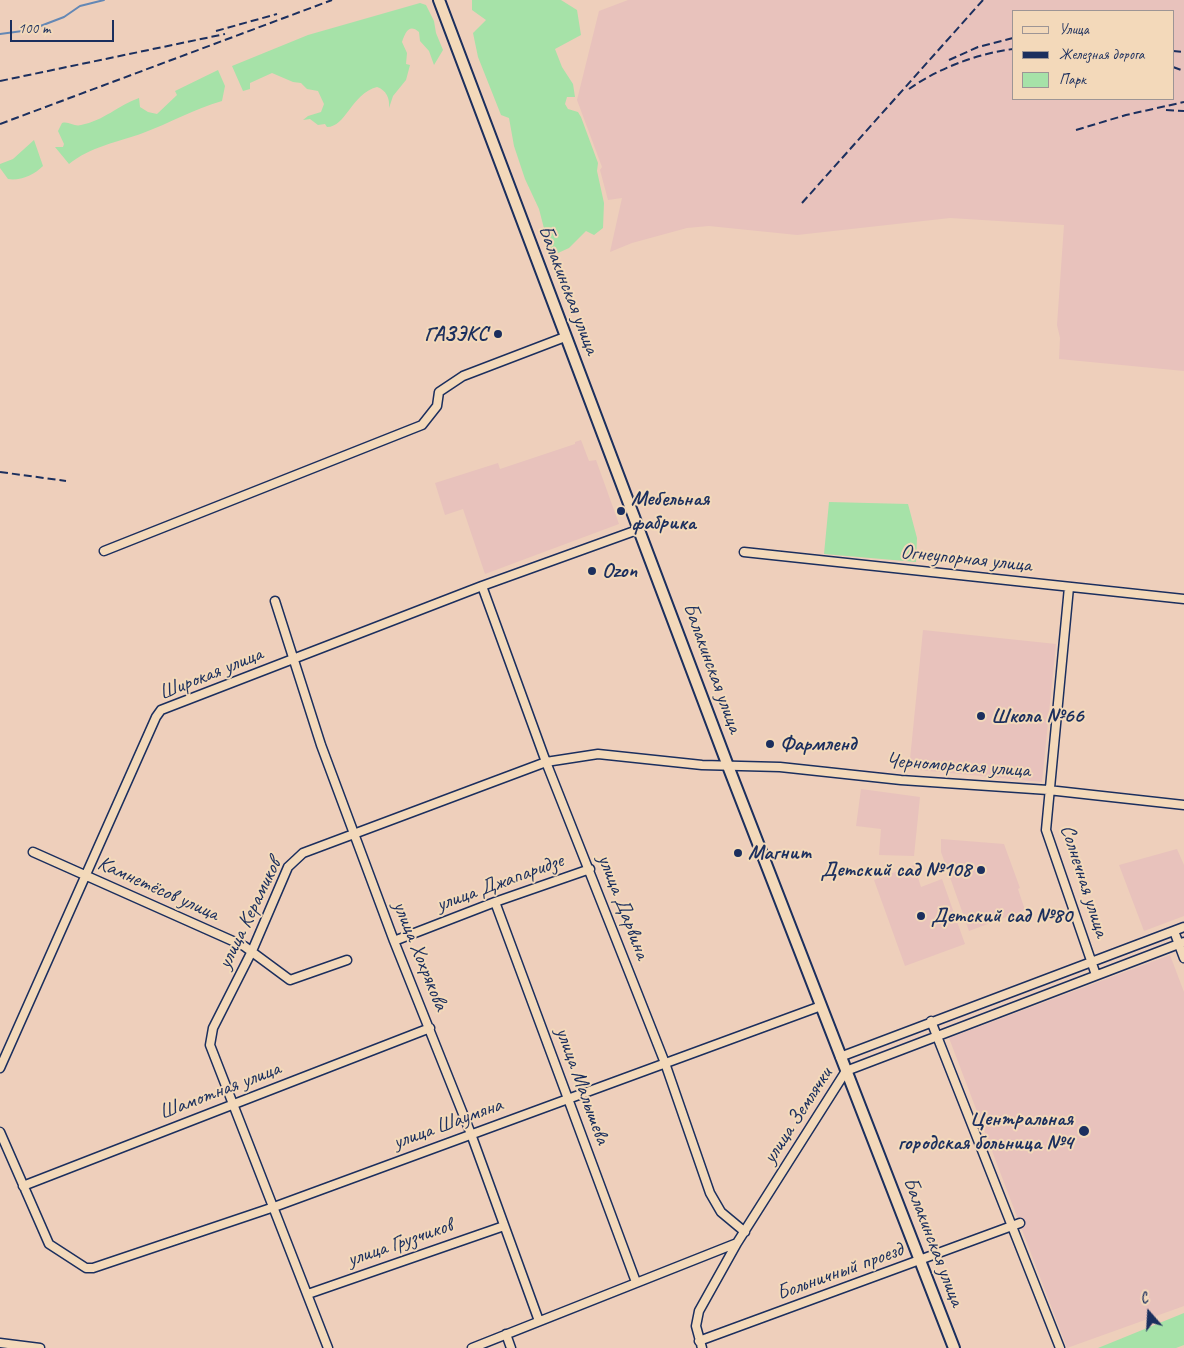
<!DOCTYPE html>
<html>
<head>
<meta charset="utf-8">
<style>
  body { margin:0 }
  #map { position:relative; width:1184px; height:1348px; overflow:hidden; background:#eecfbb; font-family:Caveat,sans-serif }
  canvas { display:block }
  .legend { position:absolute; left:1012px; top:10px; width:162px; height:90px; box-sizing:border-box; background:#f3d9ba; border:1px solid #9d9595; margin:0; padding:6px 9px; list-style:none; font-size:15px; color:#1b2f5e }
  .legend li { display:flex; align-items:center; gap:10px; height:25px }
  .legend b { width:25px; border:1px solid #9d9595 }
  .north { position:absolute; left:1124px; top:1288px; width:50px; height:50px; -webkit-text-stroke:4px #f3d9ba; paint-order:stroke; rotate:341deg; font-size:14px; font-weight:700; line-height:20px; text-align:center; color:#1b2f5e }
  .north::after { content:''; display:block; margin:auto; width:18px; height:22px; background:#1b2f5e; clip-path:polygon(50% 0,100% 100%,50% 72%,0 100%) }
  .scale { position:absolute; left:10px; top:20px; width:104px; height:22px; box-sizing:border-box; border:2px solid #1b2f5e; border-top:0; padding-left:6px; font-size:15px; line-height:18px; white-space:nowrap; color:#1b2f5e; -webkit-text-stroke:4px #f3d9ba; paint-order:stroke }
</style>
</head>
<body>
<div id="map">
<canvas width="1184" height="1348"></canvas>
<ul class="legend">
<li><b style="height:6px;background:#f3d9ba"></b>Улица</li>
<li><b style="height:6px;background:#1b2f5e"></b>Железная дорога</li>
<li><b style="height:14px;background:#a6e2a8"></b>Парк</li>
</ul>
<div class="north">С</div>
<div class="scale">100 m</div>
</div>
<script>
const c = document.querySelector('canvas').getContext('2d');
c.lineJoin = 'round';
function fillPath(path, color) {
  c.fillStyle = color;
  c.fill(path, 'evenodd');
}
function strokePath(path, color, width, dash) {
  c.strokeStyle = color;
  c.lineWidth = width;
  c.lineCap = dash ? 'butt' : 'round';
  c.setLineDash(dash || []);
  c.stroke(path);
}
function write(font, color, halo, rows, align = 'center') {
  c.font = font + ' Caveat,sans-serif';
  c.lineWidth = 4;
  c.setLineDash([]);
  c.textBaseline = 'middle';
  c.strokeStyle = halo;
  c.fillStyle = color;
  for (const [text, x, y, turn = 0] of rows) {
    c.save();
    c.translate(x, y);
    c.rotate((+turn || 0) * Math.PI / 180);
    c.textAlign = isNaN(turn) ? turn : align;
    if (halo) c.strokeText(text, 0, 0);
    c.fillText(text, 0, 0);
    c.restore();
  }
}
const built = new Path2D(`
  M628,0H1184V371L1059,359L1060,338L1057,325L1064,225L950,218L797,235L709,226L687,228L632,243L610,252L622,198L608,200L600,170L602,167L577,100L599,11ZM1013,11H1173V99H1013Z
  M581,440L589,461L596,460L619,524L485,574L463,509L445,515L435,483L498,463L500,469L575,444V442Z
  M923,630L1056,644L1042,782L909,769Z
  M861,789L920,797L914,856L879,855L881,829L856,826Z
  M941,839L1004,844L1020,888L1018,889L1025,910L969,931L941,852Z
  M1177,849L1184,865V916L1144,931L1119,865Z
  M914,865L921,887L942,879L965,944L905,966L874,880Z
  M1170,955L1184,992V1306L1067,1348L949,1038Z`);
const green = new Path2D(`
  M472,0H561L577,10L581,35L555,49L562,67L573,84L575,97H567L565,104L568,109L578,112L581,117L598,163L597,171L604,203L603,228L594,235L586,231L569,248L558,253L553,252L547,240L539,209L525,179L514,146L509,118L501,115L478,57L473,33L486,20L472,10Z
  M420,3L426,5L434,21L436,33L443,50L434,65L429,51L420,41L419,32C409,23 405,33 402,42L407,53L406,64L410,65L406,80L393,96L389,108C390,98 386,90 377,87C351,94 346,127 327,127L325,124L318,125L310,119L303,120L308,116L321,112L324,104L318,91L307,89L301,83L293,82L272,73L250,83V89L243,91L232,66L308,35Z
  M218,70L225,86L222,101C194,109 170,123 143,133C118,142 90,147 69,164L55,147H63L64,144L58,131L62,123C69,121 74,127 81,125C103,121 119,105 139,98L140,107L148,112L157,114L177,95L175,91Z
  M34,140L43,166C34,175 20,181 8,179L0,168V164L13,159Z
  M829,502L908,504L917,538L916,562L824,554Z
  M1184,1313V1345L1176,1348H1098Z`);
const stream = new Path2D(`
  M0,34L30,30L64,17L80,6L104,0`);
const minor = new Path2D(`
  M104,551L422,425L437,406L439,392L463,376L565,337
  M744,552L1184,599
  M482,586L546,762L665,1063L710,1193L721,1212L745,1232
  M1069,587L1046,830L1096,975
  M275,601L321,745L394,941L471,1134L539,1321
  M33,852L244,946L290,980L347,960
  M495,902L636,1282
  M1174,931L1184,958
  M394,941L495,902L590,869
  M931,1021L1060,1348
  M840,1057L1184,927
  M0,1068L156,717L161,710L482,586L640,529
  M0,1132L49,1244L86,1268H93L274,1207L821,1006
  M23,1186L430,1028
  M308,1294L504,1226
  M506,1334L511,1348
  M699,1341L1020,1223
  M0,1343L40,1348
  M328,1348L210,1045L213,1028L252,951L288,867L303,853L546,762L598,754L702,765L780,767L901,780L1048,790L1184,805
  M472,1348L737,1243L846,1071L1184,942
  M702,1348L696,1326L699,1311L737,1243`);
const secondary = new Path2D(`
  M439,0L728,766L954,1348`);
const rail = new Path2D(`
  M216,31L277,14
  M1173,51L1184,52
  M949,60L978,47L1013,38
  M1173,67L1184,71
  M0,81L225,34
  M909,89C939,68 976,54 1013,49
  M1166,110L1184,111
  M0,124L332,0
  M1076,130L1126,115L1184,102
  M802,203L983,0
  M0,472L66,481`);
const markers = [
  [498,334,5,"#1b2f5e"],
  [621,511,5,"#1b2f5e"],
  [592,571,5,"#1b2f5e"],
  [981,716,5,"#1b2f5e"],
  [770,744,5,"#1b2f5e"],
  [738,853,5,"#1b2f5e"],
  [981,870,5,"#1b2f5e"],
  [921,916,5,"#1b2f5e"],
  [1084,1131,6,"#1b2f5e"]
];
const streetNames = [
  ["Балакинская улица",568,290,69],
  ["Огнеупорная улица",966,559,6],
  ["Балакинская улица",712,668,70],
  ["Широкая улица",211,674,-22],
  ["Черноморская улица",958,766,4],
  ["Солнечная улица",1084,881,72],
  ["улица Джапаридзе",500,883,-20],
  ["Камнетёсов улица",158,889,24],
  ["улица Дарвина",623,907,69],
  ["улица Керамиков",250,914,-64],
  ["улица Хохрякова",420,956,68],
  ["улица Малышева",582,1086,70],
  ["Шамотная улица",220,1091,-21],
  ["улица Землячки",798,1116,-57],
  ["улица Шаумяна",448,1124,-20],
  ["Балакинская улица",933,1242,69],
  ["улица Грузчиков",400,1243,-19],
  ["Больничный проезд",840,1272,-20]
];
const poiNames = [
  ["ГАЗЭКС",488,334,"right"],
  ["Мебельная",631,499],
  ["фабрика",631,523],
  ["Ozon",602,571],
  ["Школа №66",991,716],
  ["Фармленд",780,744],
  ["Магнит",748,853],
  ["Детский сад №108",971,870,"right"],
  ["Детский сад №80",931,916],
  ["Центральная",1073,1119,"right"],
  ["городская больница №4",1073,1143,"right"]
];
fillPath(built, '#e8c2bc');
fillPath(green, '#a6e2a8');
strokePath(stream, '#6488b5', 2);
strokePath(minor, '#1b2f5e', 11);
strokePath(secondary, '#1b2f5e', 14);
strokePath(minor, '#f3d9ba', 8);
strokePath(secondary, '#f3d9ba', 10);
strokePath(rail, '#1b2f5e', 2, [8, 4]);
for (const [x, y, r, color] of markers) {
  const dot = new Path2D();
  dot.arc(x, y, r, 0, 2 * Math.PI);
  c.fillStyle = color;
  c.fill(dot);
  strokePath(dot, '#f3d9ba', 2);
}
write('21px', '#1b2f5e', '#f3d9ba', streetNames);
write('bold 21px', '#1b2f5e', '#f3d9ba', poiNames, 'left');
</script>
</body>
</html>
